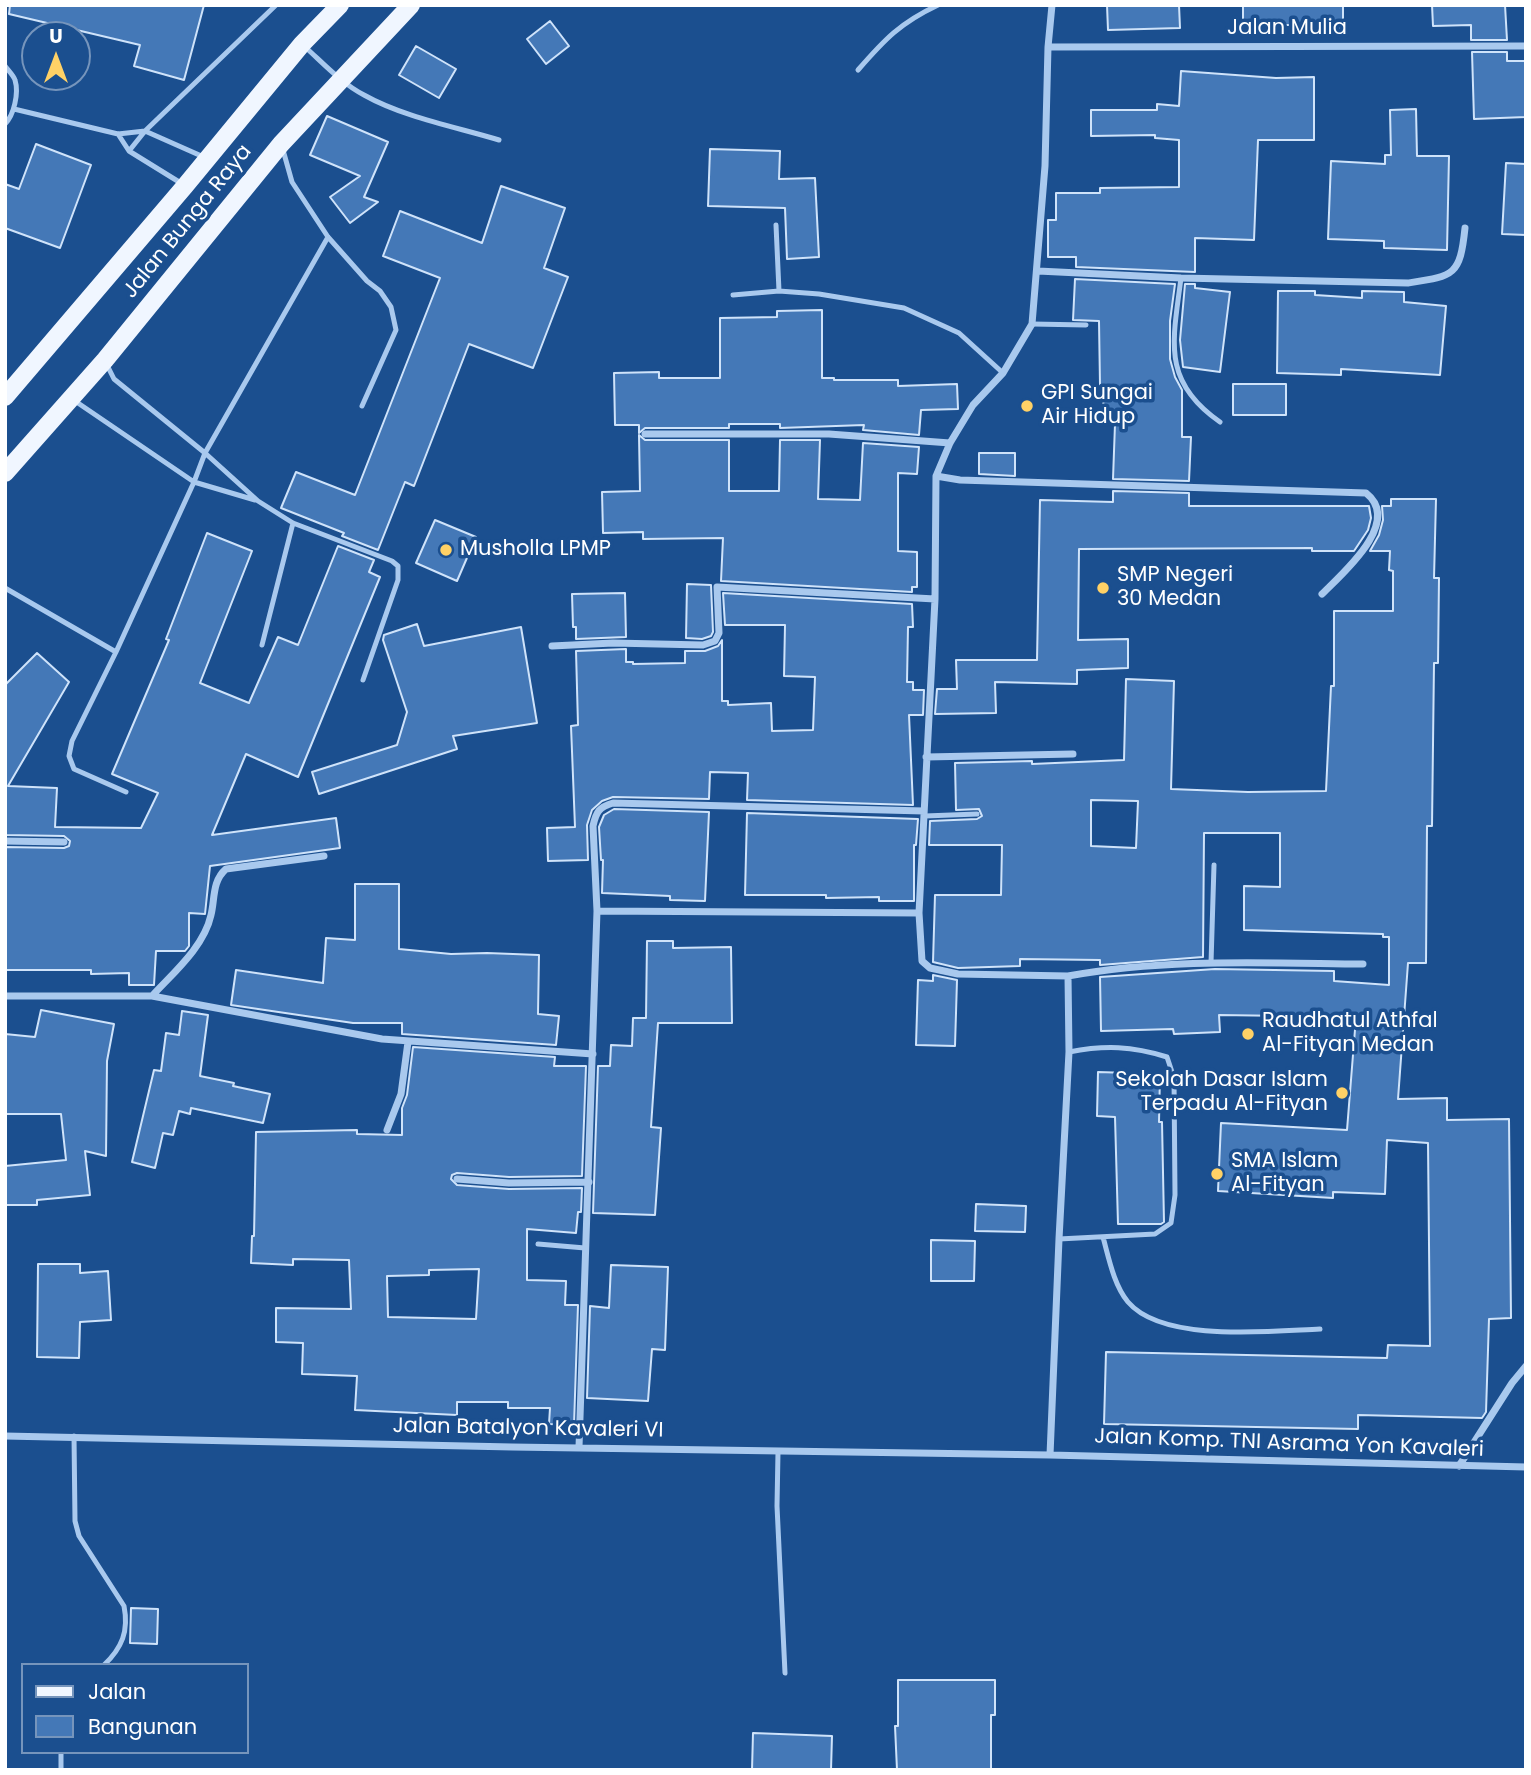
<!DOCTYPE html>
<html>
<head>
<meta charset="utf-8">
<style>
  body { margin:0 }
  #map { position:relative; width:1531px; height:1775px; overflow:hidden; background:#1b4f8f; font-family:Poppins,sans-serif }
  canvas { display:block }
  .frame { position:absolute; inset:0; border:7px solid #fff; pointer-events:none }
  .legend { position:absolute; left:21px; top:1663px; width:228px; height:91px; box-sizing:border-box; background:#1b4f8f; border:2px solid #7695bc; margin:0; padding:9px 12px; list-style:none; font-size:21px; color:#fff }
  .legend li { display:flex; align-items:center; gap:14px; height:35px }
  .legend b { width:35px; border:2px solid #7695bc }
  .north { position:absolute; left:21px; top:21px; width:70px; height:70px; box-sizing:border-box; background:#1b4f8f; border:2px solid #7695bc; border-radius:50%; rotate:0deg; font-size:19px; font-weight:700; line-height:28px; text-align:center; color:#fff }
  .north::after { content:''; display:block; margin:auto; width:24px; height:32px; background:#ffd166; clip-path:polygon(50% 0,100% 100%,50% 72%,0 100%) }
</style>
</head>
<body>
<div id="map">
<canvas width="1531" height="1775"></canvas>
<div class="frame"></div>
<ul class="legend">
<li><b style="height:9px;background:#f0f6ff"></b>Jalan</li>
<li><b style="height:19px;background:#4478b7"></b>Bangunan</li>
</ul>
<div class="north">U</div>
</div>
<script>
const c = document.querySelector('canvas').getContext('2d');
c.lineJoin = 'round';
function fillPath(path, color) {
  c.fillStyle = color;
  c.fill(path, 'evenodd');
}
function strokePath(path, color, width, dash) {
  c.strokeStyle = color;
  c.lineWidth = width;
  c.lineCap = dash ? 'butt' : 'round';
  c.setLineDash(dash || []);
  c.stroke(path);
}
function write(font, color, halo, rows, align = 'center') {
  c.font = font + ' Poppins,sans-serif';
  c.lineWidth = 7;
  c.setLineDash([]);
  c.textBaseline = 'middle';
  c.strokeStyle = halo;
  c.fillStyle = color;
  for (const [text, x, y, turn = 0] of rows) {
    c.save();
    c.translate(x, y);
    c.rotate((+turn || 0) * Math.PI / 180);
    c.textAlign = isNaN(turn) ? turn : align;
    if (halo) c.strokeText(text, 0, 0);
    c.fillText(text, 0, 0);
    c.restore();
  }
}
const building = new Path2D(`
  M10,5H204L184,80L134,66L140,45L9,14Z
  M1107,5H1179L1180,28L1108,30Z
  M1243,5H1343V32L1316,33V25H1243Z
  M1432,5H1505L1507,40H1471V25L1433,26Z
  M550,21L569,46L546,64L527,39Z
  M416,46L456,69L439,98L399,75Z
  M1472,52H1507V61H1526V117L1474,119Z
  M1181,71L1276,78L1314,77V140H1258L1254,240L1195,238V272L1076,267V257H1048V220H1056V193H1100V188L1179,187V140L1155,138V135L1091,136V110H1157V104L1179,106Z
  M1416,109L1417,156H1449L1447,250L1384,248V241L1328,239L1331,161L1385,164V155H1391L1390,110Z
  M327,116L388,142L364,197L378,202L350,223L330,197L360,176L310,155Z
  M36,144L91,165L60,248L5,228V184L19,189Z
  M710,149L780,151L779,179L815,178L819,257L787,259L785,208L708,206Z
  M1506,163L1526,164V235L1502,234Z
  M501,186L565,208L544,268L568,277L533,368L469,344L414,486L405,482L378,550L342,536L344,533L281,508L296,472L355,495L440,278L383,256L400,211L482,243Z
  M1075,279L1175,284L1170,321V359L1175,377L1182,390V437H1191L1189,481L1113,479L1115,424H1104L1103,385H1100L1099,321L1073,320Z
  M1185,284H1195V288L1230,292L1220,372L1183,367L1180,340Z
  M1278,291H1315V295L1362,298V291L1404,292V302L1446,306L1440,375L1341,369V375L1277,373Z
  M822,310V378H834V380H898V386L957,384L958,409L921,410L919,435L863,430L864,425L780,428V424H729V428H645L639,433V425H615L614,373L659,372V378H720V318L777,317V311Z
  M1233,384H1286V415H1233Z
  M639,435L645,440H729V491H779L780,440H820L818,499L860,500L863,443L919,447L917,474L898,473V551L917,552V587H912V592L721,581L723,538L643,539V532L603,533L602,492L640,491Z
  M979,453H1015V476L979,474Z
  M1113,491L1189,493V506H1369L1371,518L1368,530L1354,551H1312V548L1079,549L1078,640L1128,639V668L1077,670V684L995,682L996,713L935,714L937,689H957L956,660H1037L1040,500L1113,502Z
  M1391,499H1436L1434,578H1439L1438,663H1434L1432,826H1427L1426,963H1408L1398,1099L1447,1098V1120L1509,1119L1511,1318L1489,1319L1486,1412L1482,1418L1358,1415V1429L1104,1424L1106,1352L1387,1358L1388,1345L1430,1346L1428,1143L1387,1140L1385,1194L1333,1192V1198L1218,1191L1221,1123L1347,1130L1356,1017L1219,1015L1220,1032L1174,1034L1173,1029L1101,1031L1100,977L1215,969L1334,971V981L1389,985V937H1383V934L1244,930V886L1280,887V833H1204L1203,957L1100,965V960L1020,959V966L958,968L933,962L935,895H1001L1002,845H929L930,821L977,819L982,816L979,809L956,810L955,763L1032,761V764L1124,760L1126,679L1174,681L1171,789L1248,792L1326,791L1331,686H1334V611H1393V571L1389,570L1390,551H1370L1379,535L1383,520L1382,506H1391ZM1091,800L1138,801L1136,848L1091,846Z
  M435,520L476,537L457,581L416,563Z
  M207,533L252,551L200,683L249,703L278,637L298,645L338,546L374,560L369,572L380,577L298,777L246,754L212,835L336,818L340,848L210,866L205,914L189,913V946L185,951H156L154,985H129V973L91,974V970H5V847L64,848L69,846L70,841L64,836L5,835V685L37,653L69,682L8,786L57,788L55,827L141,828L158,793L112,774L169,640L166,639Z
  M687,584L711,585L713,632L711,636L702,639L686,638Z
  M625,593L626,637L576,639V627H573L572,594Z
  M723,593L912,604L913,627H908L907,682H913V690H924L923,715H909L913,805L747,800L748,773L710,772L709,799L613,797L602,801L592,810L587,825L588,860L548,861L547,828L575,827L571,726L578,725L576,651L626,649V662H633V664L685,663V651H705L718,646L722,640V701H728V705L771,703L772,731L813,730L815,677L784,676L785,625H725Z
  M417,624L424,646L521,627L537,723L453,736L457,749L319,794L312,772L397,745L407,712L383,640L384,635Z
  M614,809L709,812L705,901L670,900V896L602,893L603,860H601L599,827L604,815Z
  M747,813L918,819L916,845H914V901H879V897L826,898V895H745Z
  M355,884H399V949L451,954L487,953L539,955L538,1014L559,1016L556,1045L402,1034V1023H353L231,1005L236,970L323,983L326,938L355,940Z
  M647,941H673V948L731,947L732,1023H658L651,1127L661,1128L655,1215L593,1213L598,1066H610L611,1045L632,1046L633,1018H646Z
  M933,975L957,980L955,1046L916,1045L918,980L933,981Z
  M41,1010L114,1024L107,1061L106,1156L85,1151L90,1195L37,1200V1205H5V1166L66,1160L61,1114H5V1034L35,1037Z
  M182,1011L208,1015L200,1076L234,1083L233,1086L270,1094L263,1123L191,1108L190,1114L179,1111L173,1135L163,1133L155,1168L132,1162L154,1070L161,1071L166,1033L179,1035Z
  M413,1047L555,1057L554,1066H586L582,1176L509,1177L457,1173L452,1175L451,1179L457,1185L509,1189L582,1188L581,1212H578L576,1233L527,1229V1280L566,1281L565,1305H578L574,1425L549,1424L550,1408H508V1402H457V1415L355,1410L357,1376L302,1374L303,1343L276,1342V1308L351,1309L349,1260L293,1259V1265L251,1263L252,1236H254L256,1132L357,1130V1134L402,1135V1108L407,1095ZM479,1269L476,1319L388,1317L387,1276L429,1275V1270Z
  M1098,1072L1160,1074L1159,1122H1162L1164,1222L1161,1224H1118L1115,1117L1097,1116Z
  M976,1204L1026,1206L1025,1232L975,1231Z
  M931,1240L975,1241L974,1281H931Z
  M38,1264H80V1273L108,1271L111,1320L80,1322L79,1358L37,1357Z
  M611,1265L668,1267L665,1350L652,1349L648,1401L587,1398L590,1306L609,1308Z
  M131,1608L158,1609L157,1644L130,1643Z
  M898,1680H995V1715H991V1770H897L895,1726H898Z
  M753,1733L832,1736L831,1770H752Z`);
const service = new Path2D(`
  M304,46C323,63 341,83 364,95C403,117 456,127 499,140
  M5,66C8,70 14,76 15,80C19,93 14,115 5,124
  M858,70C885,39 900,23 938,5
  M14,109L118,134L145,131L206,158
  M118,134L129,151L184,185
  M283,150L292,182L328,237L367,281L380,291L391,307L396,330L362,406
  M129,151L145,131L276,5
  M776,225L779,291
  M1181,278C1173,341 1161,381 1220,422
  M733,295L779,291L819,294L904,308L959,333L1003,373
  M1032,324L1086,325
  M107,365L114,379L205,453L258,501L293,523L392,561L398,566V580L363,680
  M75,401L194,482L255,500
  M5,588L116,652
  M262,645L293,523
  M126,792L74,769L69,756L72,741L116,652L194,482L205,453L328,237
  M925,816L977,814
  M1211,963L1214,865
  M1103,1237C1109,1259 1114,1285 1128,1302C1163,1343 1271,1331 1320,1329
  M1059,1239L1155,1234L1171,1223L1175,1195L1174,1078L1167,1057C1132,1046 1105,1045 1069,1052
  M538,1244L585,1248
  M74,1436L75,1521L79,1536L124,1606C129,1631 122,1648 104,1665
  M778,1452L777,1506L785,1673
  M61,1752V1770`);
const minor = new Path2D(`
  M1048,47L1526,46
  M1038,271L1181,278L1408,283C1454,276 1460,276 1465,228
  M645,434H829L950,443
  M936,476L960,480L1366,493C1403,522 1342,574 1322,594
  M552,646L613,643L703,645L715,641L719,633L717,587L935,599
  M926,757L1073,754
  M5,841L64,842
  M597,911L919,913
  M1068,976C1165,958 1265,963 1363,964
  M5,996H152L382,1039L593,1054
  M152,996C173,973 204,947 211,915C215,899 212,881 226,869L324,856
  M387,1130L401,1094L408,1042
  M457,1179L509,1183L589,1182
  M5,1436L512,1447L1050,1455L1526,1467
  M579,1447L597,911L593,826C596,812 599,807 613,803L924,811
  M1050,1455L1059,1239L1069,1052L1068,976L958,974L930,968L922,961L919,913L935,599L936,476L950,443L973,405L1003,373L1032,324L1045,166L1048,47L1052,5
  M1459,1466L1512,1383L1526,1366`);
const primary = new Path2D(`
  M5,397L185,186L302,44L340,5
  M5,473L105,360L281,144L411,5`);
const markers = [
  [1027,406,7,"#ffd166"],
  [446,550,7,"#ffd166"],
  [1103,588,7,"#ffd166"],
  [1248,1034,7,"#ffd166"],
  [1342,1093,7,"#ffd166"],
  [1217,1174,7,"#ffd166"]
];
const streetNames = [
  ["Jalan Mulia",1287,29],
  ["Jalan Bunga Raya",188,222,-51],
  ["Jalan Batalyon Kavaleri VI",528,1429,1],
  ["Jalan Komp. TNI Asrama Yon Kavaleri",1289,1444,2]
];
const poiNames = [
  ["GPI Sungai",1041,394],
  ["Air Hidup",1041,418],
  ["Musholla LPMP",460,550],
  ["SMP Negeri",1117,576],
  ["30 Medan",1117,600],
  ["Raudhatul Athfal",1262,1022],
  ["Al-Fityan Medan",1262,1046],
  ["Sekolah Dasar Islam",1328,1081,"right"],
  ["Terpadu Al-Fityan",1328,1105,"right"],
  ["SMA Islam",1231,1162],
  ["Al-Fityan",1231,1186]
];
fillPath(building, '#4478b7');
strokePath(building, '#cfe3fa', 2);
strokePath(service, '#a9c9ee', 5);
strokePath(minor, '#a9c9ee', 7);
strokePath(primary, '#f0f6ff', 18);
for (const [x, y, r, color] of markers) {
  const dot = new Path2D();
  dot.arc(x, y, r, 0, 2 * Math.PI);
  c.fillStyle = color;
  c.fill(dot);
  strokePath(dot, '#1b4f8f', 2.5);
}
write('21px', '#fff', '#1b4f8f', streetNames);
write('21px', '#fff', '#1b4f8f', poiNames, 'left');
</script>
</body>
</html>
